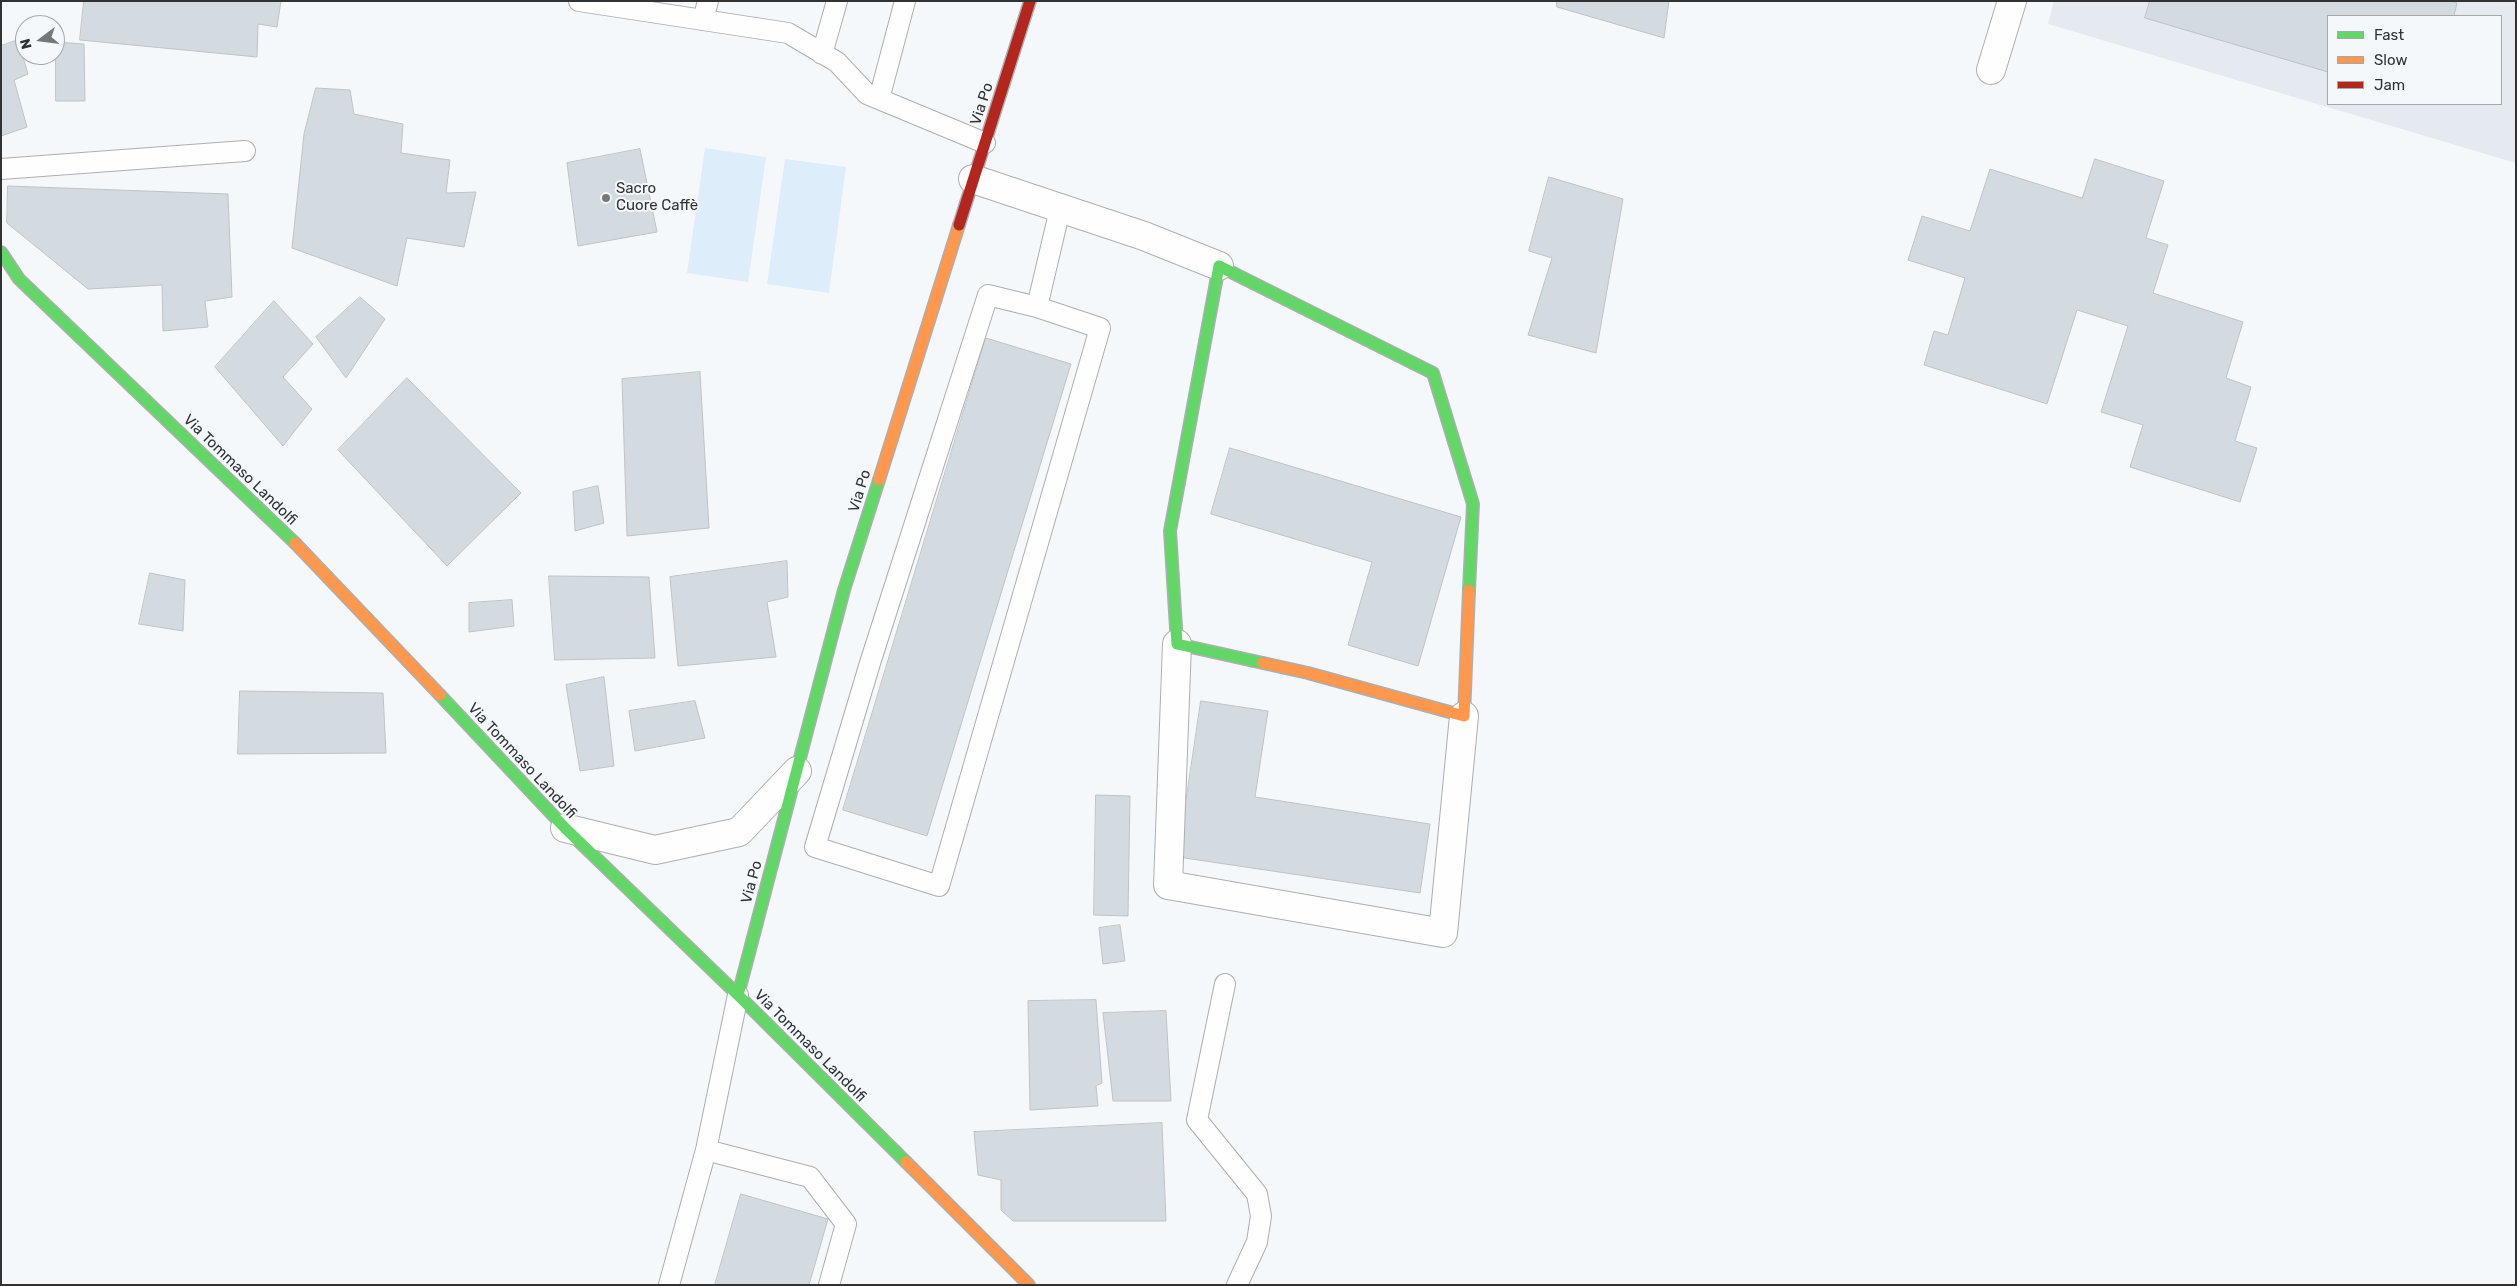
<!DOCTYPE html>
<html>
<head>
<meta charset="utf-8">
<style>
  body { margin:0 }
  #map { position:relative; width:2517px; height:1286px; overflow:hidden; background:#f5f8fa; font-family:Rubik,sans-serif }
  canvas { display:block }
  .frame { position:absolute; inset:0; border:2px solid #303233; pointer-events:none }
  .legend { position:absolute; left:2327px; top:15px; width:175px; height:90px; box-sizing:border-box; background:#f4f8fb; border:1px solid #a6a9ab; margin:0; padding:6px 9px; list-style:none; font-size:15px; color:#303233 }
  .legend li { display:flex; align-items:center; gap:10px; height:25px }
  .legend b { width:25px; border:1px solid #a6a9ab }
  .north { position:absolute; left:15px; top:15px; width:50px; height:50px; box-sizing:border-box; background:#f4f8fb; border:1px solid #a6a9ab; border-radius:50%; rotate:255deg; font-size:14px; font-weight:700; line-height:20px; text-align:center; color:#303233 }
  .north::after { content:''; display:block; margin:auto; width:18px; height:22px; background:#757779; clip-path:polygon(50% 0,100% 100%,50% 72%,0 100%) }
</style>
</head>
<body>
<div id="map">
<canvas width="2517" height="1286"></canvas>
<div class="frame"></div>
<ul class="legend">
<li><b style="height:6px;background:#63d668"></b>Fast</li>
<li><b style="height:6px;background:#ff974d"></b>Slow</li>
<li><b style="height:6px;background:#b3261e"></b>Jam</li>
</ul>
<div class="north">N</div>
</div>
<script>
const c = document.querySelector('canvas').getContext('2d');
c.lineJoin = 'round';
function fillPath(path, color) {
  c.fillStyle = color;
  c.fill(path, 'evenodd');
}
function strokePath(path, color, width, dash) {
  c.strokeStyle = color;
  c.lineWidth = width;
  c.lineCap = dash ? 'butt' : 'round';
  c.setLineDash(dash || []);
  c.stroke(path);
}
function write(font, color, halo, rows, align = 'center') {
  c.font = font + ' Rubik,sans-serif';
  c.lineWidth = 4;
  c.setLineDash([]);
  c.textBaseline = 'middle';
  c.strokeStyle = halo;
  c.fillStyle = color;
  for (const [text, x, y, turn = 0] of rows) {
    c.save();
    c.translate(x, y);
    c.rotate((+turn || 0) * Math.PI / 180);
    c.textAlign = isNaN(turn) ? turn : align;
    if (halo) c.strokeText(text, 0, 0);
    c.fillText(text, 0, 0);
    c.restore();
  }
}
const built = new Path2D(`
  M2054,1H2516V163L2048,24ZM2328,16H2501V104H2328Z`);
const green = new Path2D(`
  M705,148L766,157L748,282L687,273Z
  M785,159L846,167L829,293L767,284Z`);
const building = new Path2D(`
  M84,1H281L277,27L258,24L257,57L80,40Z
  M1557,1H1669L1664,38L1557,7Z
  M2150,1H2450L2457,3L2454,16H2328V72L2145,18Z
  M18,40L28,74L14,80L27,127L1,136V46Z
  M56,42L84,44L85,101H56Z
  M316,88L350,90L354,114L403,124L401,153L450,160L446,193L476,192L464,247L407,238L397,286L292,248L304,134Z
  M640,149L657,232L578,246L567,163Z
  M2095,159L2164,181L2146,238L2168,245L2153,293L2243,322L2226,378L2251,387L2235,441L2257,448L2240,502L2130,467L2143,425L2101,412L2128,326L2077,310L2047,404L1924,365L1934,331L1948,335L1965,278L1908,260L1922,216L1970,231L1990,169L2082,198Z
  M1549,177L1623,199L1596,353L1528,335L1552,258L1529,251Z
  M8,186L228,194L232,297L205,301L208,327L163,331L162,285L88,289L7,223Z
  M360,297L385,319L346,378L316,337Z
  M274,301L313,344L283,377L312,409L283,446L215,367Z
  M986,338L1071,364L927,836L843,810Z
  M700,372L709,528L627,536L622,379Z
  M407,378L521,493L447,566L338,450Z
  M1230,448L1461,517L1418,666L1348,645L1372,562L1211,514Z
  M598,486L604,523L575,531L573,492Z
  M787,561L788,597L767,602L776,657L678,666L670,577Z
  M150,573L185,580L183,631L139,624Z
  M549,576L649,577L655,658L555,660Z
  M512,600L514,626L469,632V603Z
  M604,677L614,766L580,771L566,685Z
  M240,691L383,693L386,753L238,754Z
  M695,701L705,738L635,751L629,711Z
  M1201,701L1268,711L1255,797L1430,824L1420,893L1178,857Z
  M1096,795L1130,796L1128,916L1094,915Z
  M1120,925L1125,961L1103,964L1099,928Z
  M1096,1000L1102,1083L1096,1086L1098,1106L1030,1110L1028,1001Z
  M1166,1011L1171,1101H1113L1103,1013Z
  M1162,1123L1166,1221H1013L1001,1210V1180L978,1175L974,1132Z
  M741,1194L828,1219L809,1285H715Z`);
const lane = new Path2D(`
  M579,1L788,33L837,62L867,94L985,143
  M703,20L708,1
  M822,54L837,1
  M879,99L905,1
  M1,169L245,151
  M1037,307L1100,328L939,886L815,847L870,663L988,295L1037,307L1060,209
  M1225,984L1197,1120L1257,1194L1261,1216L1257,1242L1237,1285
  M706,1150L810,1177L846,1224L829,1285
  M669,1285L706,1150L738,995`);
const street = new Path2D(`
  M1991,70L2012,1
  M973,179L1144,236L1219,266
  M1177,644L1168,885L1443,933L1464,716
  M565,828L655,850L739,832L797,771`);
const fast = new Path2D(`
  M1,252L19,279L295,543
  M1219,266L1433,373L1473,504L1469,590
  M1219,266L1170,531L1177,644L1263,663
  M440,695L565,828L738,995L906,1162
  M738,995L844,590L879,480`);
const slow = new Path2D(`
  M879,480L959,225
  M295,543L440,695
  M1263,663L1308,673L1464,716L1469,590
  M906,1162L1029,1285`);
const jam = new Path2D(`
  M959,225L1030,1`);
const markers = [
  [606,198,5,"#757779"]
];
const streetNames = [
  ["Via Po",982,104,-72],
  ["Via Tommaso Landolfi",240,470,44],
  ["Via Po",860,491,-73],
  ["Via Tommaso Landolfi",522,761,47],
  ["Via Po",752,882,-75],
  ["Via Tommaso Landolfi",810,1046,45]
];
const poiNames = [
  ["Sacro",616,189],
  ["Cuore Caffè",616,206]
];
fillPath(built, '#e4eaf0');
fillPath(green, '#ddedf9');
fillPath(building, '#d3dae0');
strokePath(building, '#c0c3c4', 1);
strokePath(lane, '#acafb0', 22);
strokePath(street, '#acafb0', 30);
strokePath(fast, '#acafb0', 14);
strokePath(slow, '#acafb0', 14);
strokePath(jam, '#acafb0', 14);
strokePath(lane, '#fefefe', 20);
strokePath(street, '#fefefe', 28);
strokePath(fast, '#63d668', 11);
strokePath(slow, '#ff974d', 11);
strokePath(jam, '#b3261e', 11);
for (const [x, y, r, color] of markers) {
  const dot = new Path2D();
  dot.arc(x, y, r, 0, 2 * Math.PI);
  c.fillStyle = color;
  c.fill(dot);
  strokePath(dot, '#f4f8fb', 2);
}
write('15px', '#303233', '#f4f8fb', streetNames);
write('15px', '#303233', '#f4f8fb', poiNames, 'left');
</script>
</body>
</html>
